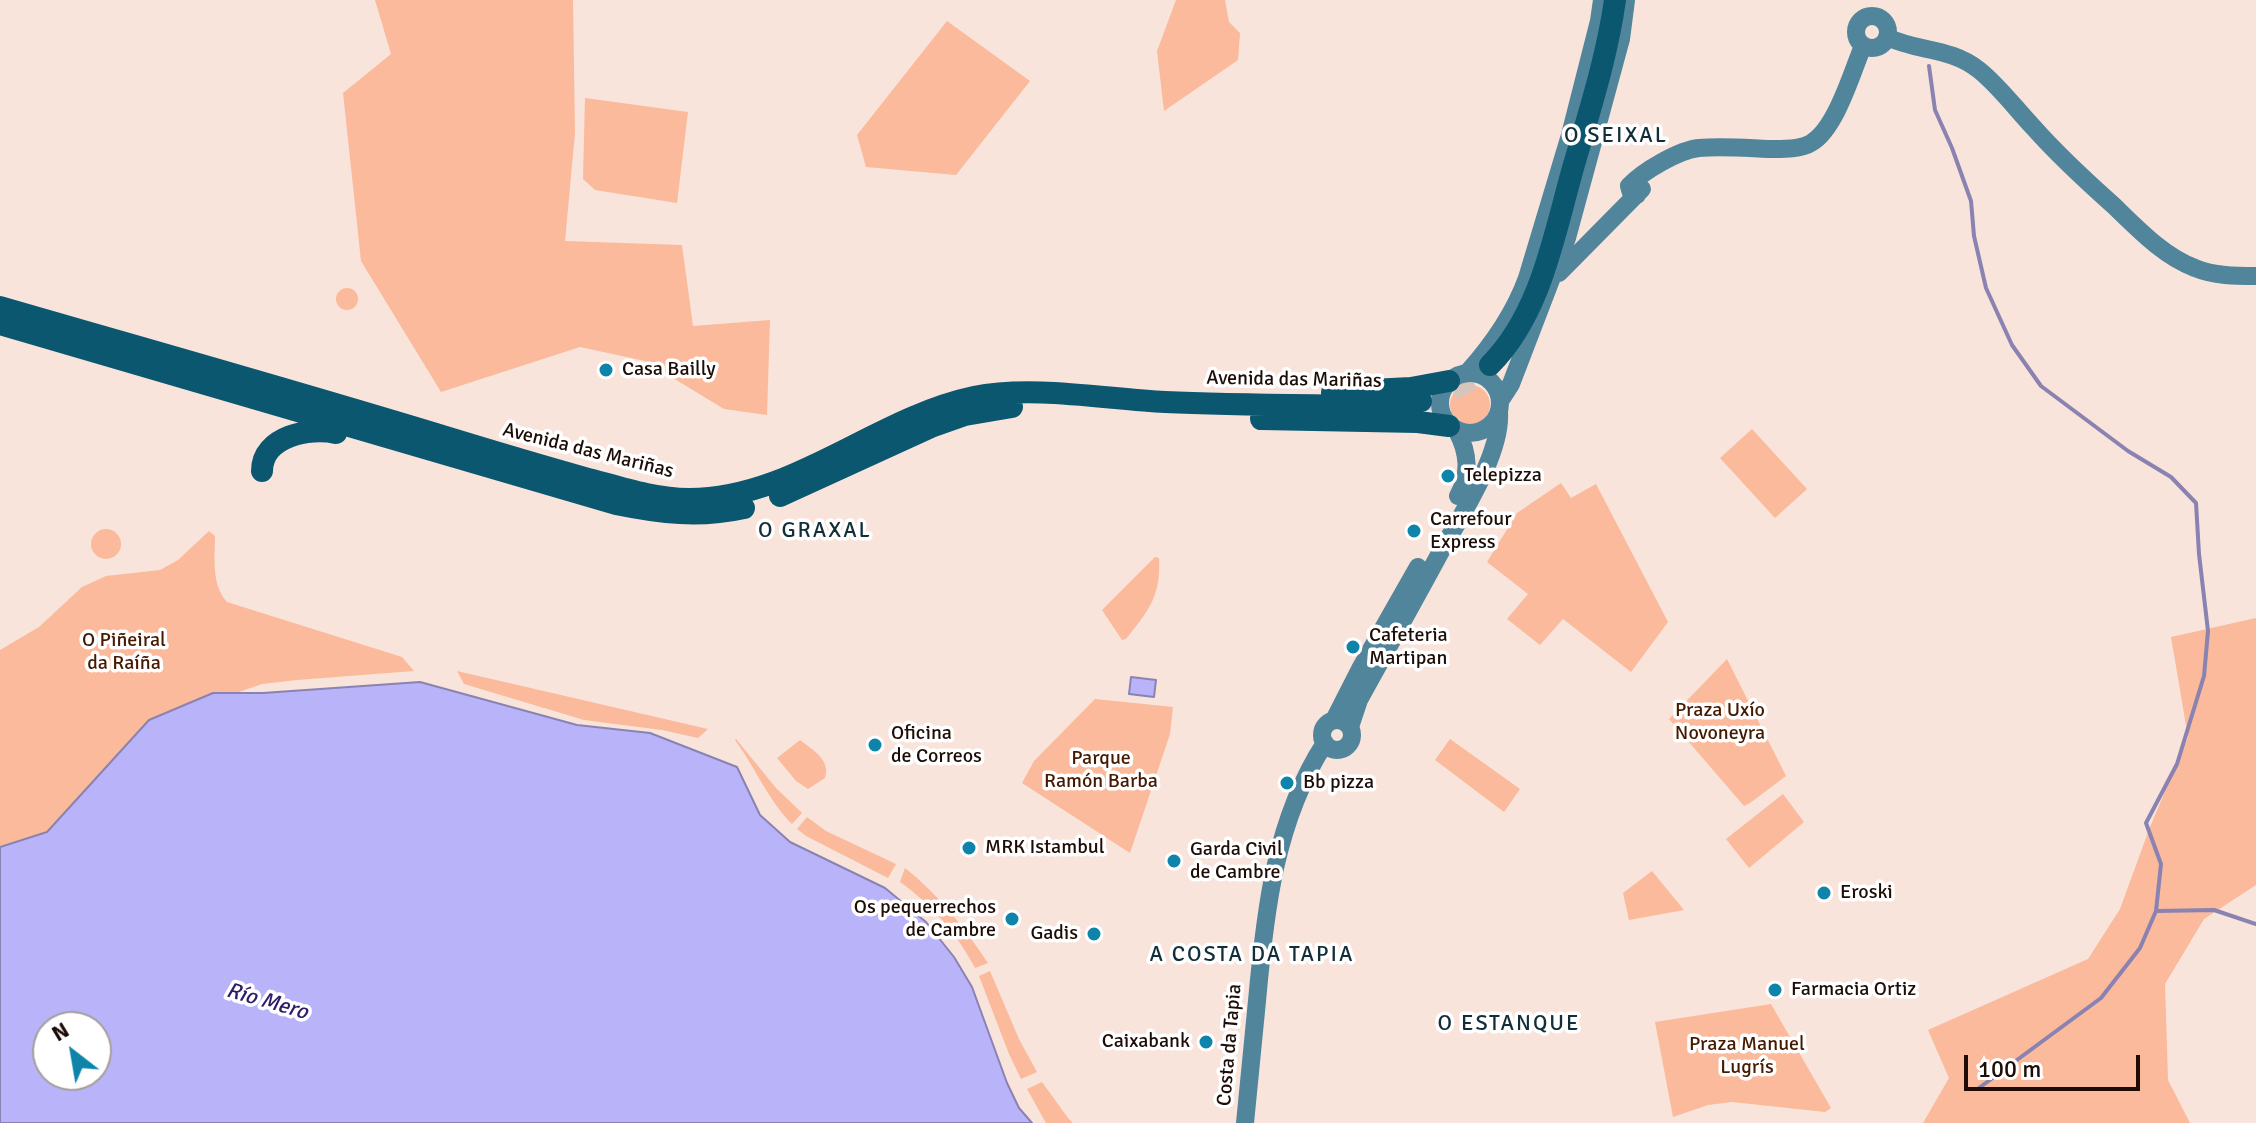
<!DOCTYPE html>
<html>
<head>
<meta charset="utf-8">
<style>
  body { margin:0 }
  #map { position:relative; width:2256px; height:1123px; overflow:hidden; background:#f8e4db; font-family:Signika,sans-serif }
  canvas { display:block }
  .north { position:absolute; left:32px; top:1011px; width:80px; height:80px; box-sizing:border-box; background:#fff; border:2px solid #a59e9b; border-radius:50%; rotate:329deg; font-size:22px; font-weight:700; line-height:32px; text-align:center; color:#1d0d06 }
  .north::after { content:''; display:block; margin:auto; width:28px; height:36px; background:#0e84aa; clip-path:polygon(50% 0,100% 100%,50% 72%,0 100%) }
  .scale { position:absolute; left:1964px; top:1055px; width:176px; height:36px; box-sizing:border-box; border:4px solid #1d0d06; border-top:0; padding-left:10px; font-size:24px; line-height:28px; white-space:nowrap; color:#1d0d06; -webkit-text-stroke:6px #fff; paint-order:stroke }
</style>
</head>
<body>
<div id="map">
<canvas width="2256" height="1123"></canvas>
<div class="north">N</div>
<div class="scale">100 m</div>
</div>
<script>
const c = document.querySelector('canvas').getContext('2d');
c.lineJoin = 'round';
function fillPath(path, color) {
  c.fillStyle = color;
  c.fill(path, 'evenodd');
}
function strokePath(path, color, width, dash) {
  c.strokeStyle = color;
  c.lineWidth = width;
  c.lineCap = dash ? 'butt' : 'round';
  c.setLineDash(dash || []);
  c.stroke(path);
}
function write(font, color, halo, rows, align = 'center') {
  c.font = font + ' Signika,sans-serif';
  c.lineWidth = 7;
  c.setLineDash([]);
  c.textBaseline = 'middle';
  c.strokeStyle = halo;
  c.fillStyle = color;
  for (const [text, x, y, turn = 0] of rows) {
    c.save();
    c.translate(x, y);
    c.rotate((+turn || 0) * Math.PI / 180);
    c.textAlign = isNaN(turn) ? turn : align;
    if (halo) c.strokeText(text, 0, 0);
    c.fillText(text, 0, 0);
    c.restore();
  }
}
const green = new Path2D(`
  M375,0H573L575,133L565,241L682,245L693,326L770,320L767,415L724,409L645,361L580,347L441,392L361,261L343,93L391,54Z
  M1176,0H1225L1229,22L1240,33L1238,60L1164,111L1157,51Z
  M947,21L1030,81L956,175L866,167L857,135Z
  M585,98L688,112L677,203L595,190L583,179Z
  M336 299a11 11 0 1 1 22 0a11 11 0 1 1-22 0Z
  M1450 405a20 20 0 1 1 40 0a20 20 0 1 1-40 0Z
  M1752,429L1807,489L1775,518L1720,458Z
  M1561,483L1571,498L1596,484L1668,622L1631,672L1563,619L1540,645L1507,619L1528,594L1487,562L1517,513Z
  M91 544a15 15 0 1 1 30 0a15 15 0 1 1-30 0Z
  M209,531L215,536C215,558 211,584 227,602L402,657L414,671L297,680L262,684L236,693H263L420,682L577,725L650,733L737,767L760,815L790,842L885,888L926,922L954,957L972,987L1007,1083L1019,1108L1032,1123L0,914V650L39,627L82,587L106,576L160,570L178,560Z
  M1155,557L1159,558C1161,596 1149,610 1126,639L1122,640L1102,610Z
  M2256,618V885L2204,919L2165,984L2168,1080L2190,1123H1923L1949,1078L1928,1030L2088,959L2120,909L2150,827L2188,737L2171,637Z
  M1727,659L1786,776L1750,803L1744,806L1669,719Z
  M457,671L708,729L698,738L662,730L584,720L464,684Z
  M1095,699L1173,707L1170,734L1130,853L1022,783L1034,761Z
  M736,739L776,788L802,813L792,824C768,800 755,767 735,740Z
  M1450,739L1520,789L1504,812L1435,760Z
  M800,740C813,750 831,760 825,778L808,789L796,781L777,758Z
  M1783,794L1804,822L1749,868L1726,839Z
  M807,817L826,831L896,864L888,878L806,836L797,829Z
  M905,868C939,895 964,927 988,963L975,968C956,932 932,905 900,882Z
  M1652,871L1684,910L1629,920L1623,893Z
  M990,971L1019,1039L1037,1072L1021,1079L1009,1054L979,976Z
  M1771,1004L1831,1108L1825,1112L1732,1102L1708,1105L1673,1117L1655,1022Z
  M1042,1082L1068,1118L1073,1123H1046L1027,1089Z`);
const water = new Path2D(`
  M1131,677L1156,680L1154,697L1129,694Z
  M420,682L577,725L650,733L737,767L760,815L790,842L885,888L926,922L954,957L972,987L1007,1083L1019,1108L1032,1123H0V847L47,832L149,720L213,693H263ZM96,1027V1075H48V1027Z`);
const stream = new Path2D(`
  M1929,66L1935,110L1952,148L1971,201L1974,236L1986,288L2012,345L2041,386L2128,451L2171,477L2196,503L2199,554L2208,631L2204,676L2177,764L2146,823L2161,864L2156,911L2140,948L2101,998L1979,1088
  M2157,911L2214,910L2256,924`);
const highwayTunnel = new Path2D(`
  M1421,401C1447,394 1470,382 1490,365`);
const secondary = new Path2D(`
  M1856 32a16 16 0 1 1 32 0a16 16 0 1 1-32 0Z
  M1887,37C1918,52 1950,47 1979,70C1999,86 2016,109 2034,128C2058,155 2085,180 2113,205C2137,228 2163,256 2195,268C2214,276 2236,276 2256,276
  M1637,195L1631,193L1629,186C1643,171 1679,150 1699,148C1722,146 1745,148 1768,149C1780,149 1800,150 1811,143C1836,129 1852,72 1863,46
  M1559,273L1642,189
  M1440 403a30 30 0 1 1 60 0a30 30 0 1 1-60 0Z
  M1467,373C1493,344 1514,314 1527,278L1570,135L1599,21L1602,0
  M1500,401L1511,384L1567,238L1621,39L1626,0
  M1457,431C1469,454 1470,474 1458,496
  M1334,720L1360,669L1418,567
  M1322 735a15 15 0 1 1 30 0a15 15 0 1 1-30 0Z
  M1350,727L1359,700C1386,651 1413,603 1440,553C1460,517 1502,454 1499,412
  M1245,1123C1249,1082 1253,1042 1257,1001C1265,911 1275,820 1325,743`);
const highway = new Path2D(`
  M0,307C145,349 291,390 436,434C485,449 535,464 585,478C619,487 654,499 689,499C793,499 875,418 974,397C1032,385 1106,399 1165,402C1231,405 1298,405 1364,406L1396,405L1421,401
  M0,324L616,504C660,513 699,518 744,508
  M1490,365C1541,314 1554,235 1573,168C1589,113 1607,57 1615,0
  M1332,392L1411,388L1449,381
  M1261,419L1418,422L1449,426
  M262,471C262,436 310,427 336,433
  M780,496L931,427L965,415L1012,407`);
const markers = [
  [606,370,8,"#0e84aa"],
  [1448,476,8,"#0e84aa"],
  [1414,531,8,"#0e84aa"],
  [1353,647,8,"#0e84aa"],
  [875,745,8,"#0e84aa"],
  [1287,783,8,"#0e84aa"],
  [969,848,8,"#0e84aa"],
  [1174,861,8,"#0e84aa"],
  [1824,893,8,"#0e84aa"],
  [1012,919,8,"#0e84aa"],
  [1094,934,8,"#0e84aa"],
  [1775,990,8,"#0e84aa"],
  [1206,1042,8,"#0e84aa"]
];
const poiNames = [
  ["Casa Bailly",622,370],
  ["Telepizza",1464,476],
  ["Carrefour",1430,520],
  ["Express",1430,543],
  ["Cafeteria",1369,636],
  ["Martipan",1369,659],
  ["Oficina",891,734],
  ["de Correos",891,757],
  ["Bb pizza",1303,783],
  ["MRK Istambul",985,848],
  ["Garda Civil",1190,850],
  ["de Cambre",1190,873],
  ["Eroski",1840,893],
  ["Os pequerrechos",996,908,"right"],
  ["de Cambre",996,931,"right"],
  ["Gadis",1078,934,"right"],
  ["Farmacia Ortiz",1791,990],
  ["Caixabank",1190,1042,"right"]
];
const streetNames = [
  ["Avenida das Mariñas",1294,380,1],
  ["Avenida das Mariñas",588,451,14],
  ["Costa da Tapia",1230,1045,-85]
];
const parkNames = [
  ["O Piñeiral",124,641],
  ["da Raíña",124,664],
  ["Praza Uxío",1720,711],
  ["Novoneyra",1720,734],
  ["Parque",1101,759],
  ["Ramón Barba",1101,782],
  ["Praza Manuel",1747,1045],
  ["Lugrís",1747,1068]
];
const neighbourhoodNames = [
  ["O SEIXAL",1616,136],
  ["O GRAXAL",815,531],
  ["A COSTA DA TAPIA",1252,955],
  ["O ESTANQUE",1509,1024]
];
const waterNames = [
  ["Río Mero",267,1002,16]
];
fillPath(green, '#faba9b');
fillPath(water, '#b9b4fa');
strokePath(water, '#8a82b1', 2);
strokePath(stream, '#8a82b1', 4);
strokePath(highwayTunnel, '#d7c4bb', 22, [22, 11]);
strokePath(secondary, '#50859b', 18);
strokePath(highway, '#0b5770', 22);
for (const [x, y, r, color] of markers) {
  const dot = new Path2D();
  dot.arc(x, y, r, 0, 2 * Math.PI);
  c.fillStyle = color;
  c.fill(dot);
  strokePath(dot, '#fff', 3);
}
write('20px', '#1d0d06', '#fff', poiNames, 'left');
write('20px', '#1d0d06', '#fff', streetNames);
write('20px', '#461a01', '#fff', parkNames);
c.letterSpacing = '2px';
write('22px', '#112e39', '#fff', neighbourhoodNames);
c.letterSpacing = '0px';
write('italic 22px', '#2e1b69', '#fff', waterNames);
</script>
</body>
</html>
